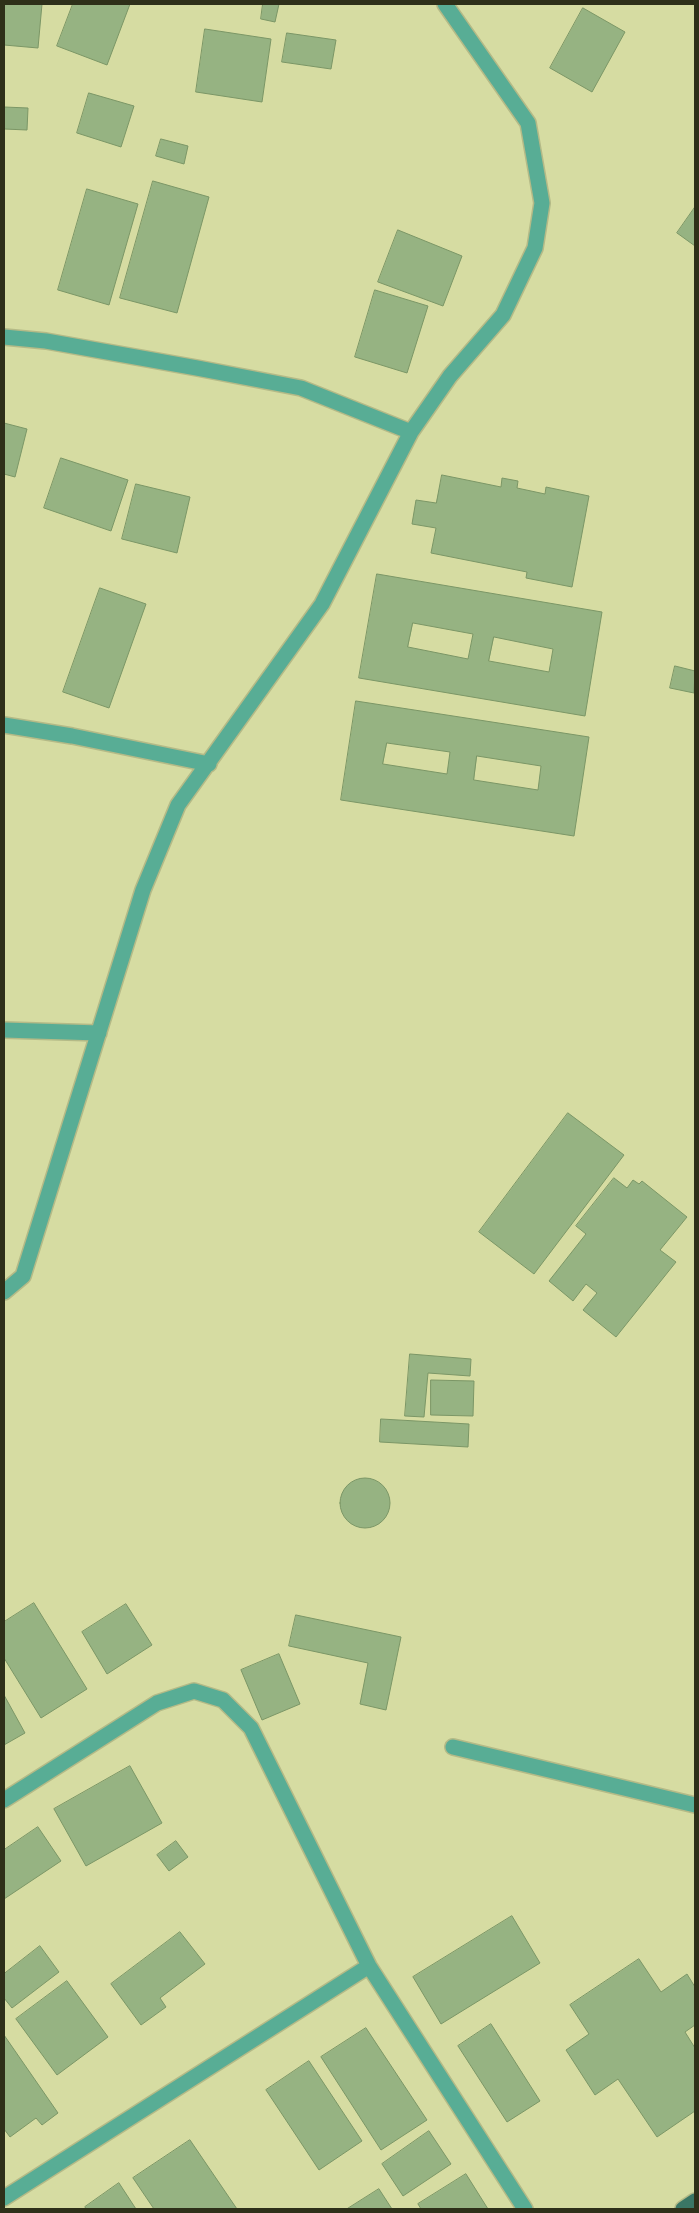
<!DOCTYPE html>
<html>
<head>
<meta charset="utf-8">
<style>
  body { margin:0 }
  #map { position:relative; width:699px; height:2213px; overflow:hidden; background:#d6dca2; font-family:"Noto Sans",sans-serif }
  canvas { display:block }
  .frame { position:absolute; inset:0; border:5px solid #2e3019; pointer-events:none }
</style>
</head>
<body>
<div id="map">
<canvas width="699" height="2213"></canvas>
<div class="frame"></div>
</div>
<script>
const c = document.querySelector('canvas').getContext('2d');
c.lineJoin = 'round';
function fillPath(path, color) {
  c.fillStyle = color;
  c.fill(path, 'evenodd');
}
function strokePath(path, color, width, dash) {
  c.strokeStyle = color;
  c.lineWidth = width;
  c.lineCap = dash ? 'butt' : 'round';
  c.setLineDash(dash || []);
  c.stroke(path);
}
const building = new Path2D(`
  M4,4H42L38,48L4,45Z
  M73,4H130L107,65L57,46Z
  M263,4H279L275,22L261,19Z
  M583,8L625,32L592,92L550,68Z
  M205,29L271,39L262,102L196,92Z
  M287,33L336,40L331,69L282,62Z
  M89,93L134,106L121,147L77,133Z
  M4,107L28,108L27,130L4,129Z
  M161,139L188,146L184,164L156,156Z
  M153,181L209,197L177,313L120,298Z
  M87,189L138,204L109,305L58,290Z
  M695,207V246L677,233Z
  M398,230L462,256L443,306L378,282Z
  M375,290L428,306L407,373L355,357Z
  M4,423L27,429L15,477L4,474Z
  M61,458L128,480L111,531L44,508Z
  M442,475L501,487L502,478L518,481L517,488L545,494L546,487L589,496L572,587L526,578L527,572L431,553L436,528L412,524L416,500L436,503Z
  M136,484L190,497L177,553L122,539Z
  M377,574L602,612L585,716L359,678ZM413,623L473,634L468,659L408,647ZM494,637L553,649L549,672L489,661Z
  M100,588L146,604L109,708L63,692Z
  M675,666L695,671L694,693L670,688Z
  M356,701L589,737L574,836L341,800ZM387,743L450,752L447,774L383,764ZM477,756L541,766L538,790L474,780Z
  M568,1113L624,1155L534,1274L479,1232Z
  M614,1178L627,1188L633,1180L639,1184L642,1181L687,1217L660,1250L676,1262L616,1337L583,1310L597,1293L586,1284L573,1301L549,1281L586,1234L576,1226Z
  M410,1354L471,1359L470,1376L428,1373L424,1417L405,1416Z
  M431,1380L474,1381L473,1416L431,1415Z
  M381,1419L469,1424L468,1447L380,1442Z
  M340 1503a25 25 0 1 1 50 0a25 25 0 1 1-50 0Z
  M34,1603L87,1689L41,1718L4,1658V1622Z
  M126,1604L152,1645L107,1674L82,1632Z
  M296,1615L401,1637L386,1710L360,1704L368,1663L289,1646Z
  M279,1654L300,1704L262,1720L241,1670Z
  M4,1695L25,1733L4,1745Z
  M130,1766L162,1823L86,1866L54,1809Z
  M38,1827L61,1861L4,1899V1850Z
  M176,1841L188,1857L169,1871L157,1855Z
  M512,1916L540,1963L441,2024L413,1977Z
  M180,1932L205,1964L160,1998L166,2007L141,2025L111,1984Z
  M40,1946L59,1972L12,2008L4,1998V1974Z
  M639,1959L661,1992L687,1974L695,1987V2025L685,2032L695,2048V2111L657,2137L618,2079L595,2095L566,2050L589,2034L570,2005Z
  M67,1981L108,2037L57,2075L16,2019Z
  M491,2024L540,2101L507,2122L458,2046Z
  M366,2028L427,2120L381,2150L321,2057Z
  M4,2035L58,2113L42,2125L36,2118L10,2137L4,2129Z
  M309,2061L362,2141L319,2170L266,2090Z
  M429,2131L451,2164L403,2196L382,2164Z
  M190,2140L237,2209H154L133,2178Z
  M466,2174L488,2209H421L418,2204Z
  M119,2183L136,2209H86L85,2207Z
  M379,2189L392,2209H347Z`);
const minor = new Path2D(`
  M4,337L46,341L197,368L301,388L411,432
  M4,725L72,736L209,764
  M4,1030L99,1033
  M4,1292L23,1276L143,890L178,805L322,604L411,432L450,376L503,315L535,248L542,203L528,123L445,4
  M453,1747L695,1805
  M4,1800L157,1703L194,1691L223,1700L251,1728L369,1966L525,2209
  M4,2198L369,1966`);
const major = new Path2D(`
  M683,2209L695,2201`);
fillPath(building, '#96b382');
strokePath(building, '#7b9666', 1);
strokePath(minor, '#b4ba87', 18);
strokePath(major, '#b4ba87', 18);
strokePath(minor, '#58ad95', 15);
strokePath(major, '#3a7665', 15);
</script>
</body>
</html>
